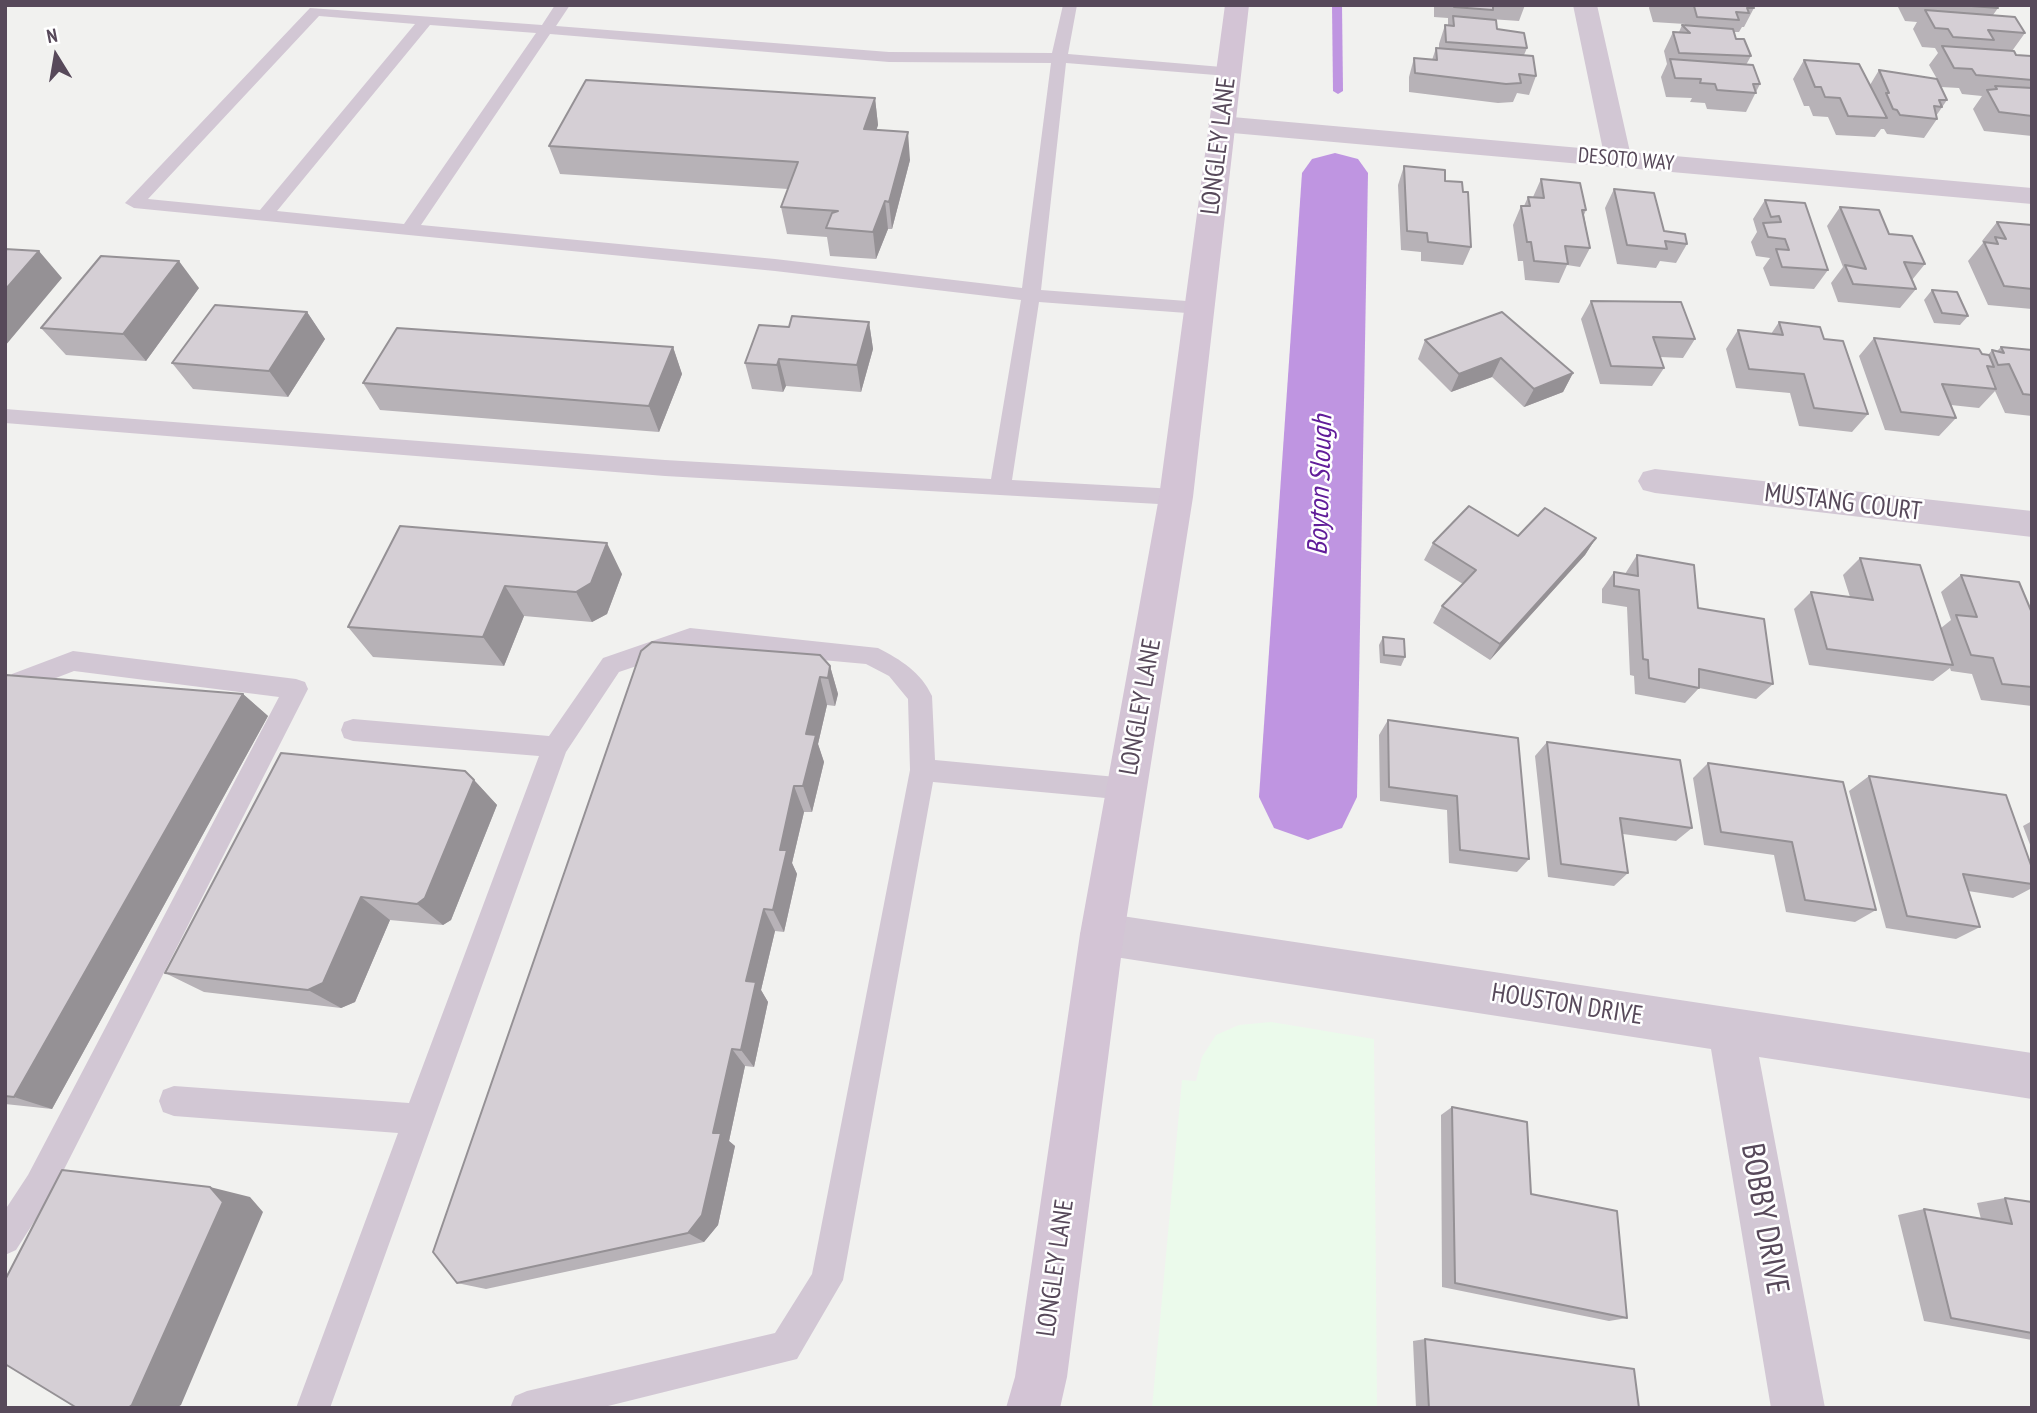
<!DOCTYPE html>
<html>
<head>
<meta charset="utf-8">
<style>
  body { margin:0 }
  #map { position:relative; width:2037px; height:1413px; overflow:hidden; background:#f1f1ef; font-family:"PT Sans Narrow",sans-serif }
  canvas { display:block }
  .frame { position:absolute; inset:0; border:7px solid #57495a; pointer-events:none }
  .north { position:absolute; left:21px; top:21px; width:70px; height:70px; -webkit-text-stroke:5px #fff; paint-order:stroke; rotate:349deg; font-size:19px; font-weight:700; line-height:28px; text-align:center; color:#57495a }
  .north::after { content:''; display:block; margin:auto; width:24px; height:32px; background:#57495a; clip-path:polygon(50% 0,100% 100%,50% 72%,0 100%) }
</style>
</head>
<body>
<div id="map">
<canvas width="2037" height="1413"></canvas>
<div class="frame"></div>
<div class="north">N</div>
</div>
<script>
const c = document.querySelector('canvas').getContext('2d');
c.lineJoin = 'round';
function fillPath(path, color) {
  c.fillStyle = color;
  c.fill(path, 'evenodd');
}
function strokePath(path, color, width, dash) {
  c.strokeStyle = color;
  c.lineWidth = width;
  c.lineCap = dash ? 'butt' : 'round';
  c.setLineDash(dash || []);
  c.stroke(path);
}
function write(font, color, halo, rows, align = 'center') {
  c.font = font + ' "PT Sans Narrow",sans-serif';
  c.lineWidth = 5;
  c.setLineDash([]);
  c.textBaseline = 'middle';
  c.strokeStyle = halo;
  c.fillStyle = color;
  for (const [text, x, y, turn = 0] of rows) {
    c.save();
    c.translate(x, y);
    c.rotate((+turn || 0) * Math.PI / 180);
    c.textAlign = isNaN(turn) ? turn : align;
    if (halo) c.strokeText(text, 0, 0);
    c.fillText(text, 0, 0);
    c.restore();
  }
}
const commercial = new Path2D(`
  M1271,1022L1374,1039L1377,1408H1152L1182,1080L1196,1081L1202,1057L1216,1035L1239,1025Z`);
const stream = new Path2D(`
  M1332,5H1342L1343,91L1338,94L1333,91Z`);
const river = new Path2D(`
  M1335,153L1358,159L1368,173L1357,797L1342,828L1308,840L1274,828L1259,797L1302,173L1312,159Z`);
const lane = new Path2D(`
  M555,5H570L556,26L889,52L1052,53L1063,5H1077L1068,54L1234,68L1236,71L1228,76L1066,63L1041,290L1200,302L1210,308L1200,314L1039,302L1012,480L1176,489L1184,491L1187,497L1184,503L1176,505L665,476L5,423V409L665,460L991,479L1021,300L775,271L134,208L125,203L310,8L542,25ZM319,16L415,24L260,210L148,199ZM430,25L536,33L404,224L277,211ZM550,34L889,62L1051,63L1022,288L775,259L421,225Z
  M690,628L878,648C901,660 921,672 932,696L935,760L1127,778L1136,781L1140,789L1136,797L1127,800L933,782L843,1280L797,1359L600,1408H510L515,1396L527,1391L775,1333L812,1274L910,770L908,699L889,676L866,664L690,648L619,672L566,752L330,1408H296L398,1133L174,1116L163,1112L159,1101L163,1090L174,1086L409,1103L539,756L353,741L344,738L341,730L344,722L353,719L549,736L603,658Z
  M73,651L296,679L305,682L308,689L50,1197L16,1250L5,1255V1210L28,1175L279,697L74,671L30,688L14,712L5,715V685L12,674Z`);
const street = new Path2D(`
  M1573,5H1597L1630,152L2032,188V204L1221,132L1212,129L1208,124L1212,119L1221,116L1603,150Z
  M1655,469L2032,511V537L1655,493L1643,490L1638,481L1643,472Z
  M1102,913L2032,1053V1099L1759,1057L1825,1408H1771L1711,1049L1102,955L1087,949L1080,934L1087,919Z`);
const secondary = new Path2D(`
  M1225,5H1249L1193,497L1124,934L1067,1377L1060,1408H1006L1015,1377L1080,934L1159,497Z`);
const wall = new Path2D(`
  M1434,5H1525L1519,21L1490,19L1497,29L1527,48L1524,55L1536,76L1529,95L1517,93L1513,102L1498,103L1409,92V77L1414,58L1432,60L1436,48H1439V44L1445,25H1448V18L1434,17Z
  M1650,5H1753L1754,8L1744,27H1742L1739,32H1734L1736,39L1751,56L1746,65L1760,84L1746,112L1707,109L1705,103L1690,102L1692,98L1666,97L1661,77L1667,64L1664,51L1673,32H1679L1682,25L1685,26V24L1653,22L1649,8Z
  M1897,5H1996L1998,8L1993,15L2025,33L2012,51L2016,55L2032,57V136L1984,131L1973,109L1982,96L1962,94L1959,88L1941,87L1947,100L1936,116L1937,119L1924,138L1887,134L1884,129H1881L1875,137L1836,135L1828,117L1813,116L1809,106H1804L1793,79L1804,60L1870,85L1879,70L1937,79L1929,65L1938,53L1935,48L1922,47L1913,29L1917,22L1905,21Z
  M875,98L878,125L876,130L910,160L892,229H888L876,259L830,256L827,237L787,234L781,207L788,189L560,174L549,146Z
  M1404,166L1445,181L1471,247L1463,265L1421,261V252L1401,250L1398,185Z
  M1541,179L1586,210L1584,215L1590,248L1580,267L1567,265L1559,283L1525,280L1523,261H1518L1513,225L1521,206H1524L1528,197H1533Z
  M1614,189L1664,231L1687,244L1676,263L1660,261L1656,268L1617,264L1605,208Z
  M1765,200L1828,270L1814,289L1770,286L1763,268L1770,258L1756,256L1751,242L1757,232L1753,219Z
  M1840,207L1889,234L1925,264L1912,280L1916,289L1900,308L1838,302L1831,283L1843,267L1827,226Z
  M1997,222L2032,225V309L1988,305L1968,261L1983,243L1982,241Z
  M199,288L146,361L66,355L41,328Z
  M1932,290L1968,316L1960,325L1934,323L1924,300Z
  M1591,301L1695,339L1683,358L1660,357L1664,368L1652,386L1600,384L1581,319Z
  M307,312L325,339L288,397L193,389L172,363Z
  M869,322L873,349L861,392L786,386L783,392L752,389L745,363L789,327Z
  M1779,322L1824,339L1868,414L1852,432L1799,426L1790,393L1736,388L1726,349L1738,330L1771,334Z
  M1874,338L1988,355L1992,350L1997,351L2001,347L2032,350V416L2005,413L1995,391L1979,408L1951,405L1956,418L1939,436L1885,430L1859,356Z
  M1425,340L1573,373L1563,392L1524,407L1492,377L1451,392L1418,359Z
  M673,347L682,374L659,432L380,410L363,383Z
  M400,526L622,574L607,614L592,622L524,616L504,666L373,657L348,627Z
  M1518,536L1596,538L1585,555L1490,660L1433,623L1442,606L1463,584L1424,560L1433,543Z
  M1637,555L1698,608L1773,684L1756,699L1699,688L1685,703L1635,694L1634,676L1630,675L1627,607L1602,603V589L1614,572L1625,574Z
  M1860,558L1941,628L1951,620L1941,592L1961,575L2032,613V706L1981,700L1972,674L1951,671L1950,668L1933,681L1809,665L1794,609L1811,592L1850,597L1843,575Z
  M1383,637L1405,657L1401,666L1380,663L1379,645Z
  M641,651L830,666L838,694L835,706L827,705L818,744L824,762L812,812H804L792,863L797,874L784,932L775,931L761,990L768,1002L754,1067L745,1066L729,1141L735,1146L718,1225L704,1242L486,1289L457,1283Z
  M5,676L243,694L268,716L52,1109L5,1104Z
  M1388,720L1529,859L1517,872L1449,863L1447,810L1380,801L1379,735Z
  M1547,742L1692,828L1676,841L1623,834L1628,873L1614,886L1548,877L1535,756Z
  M1708,763L1876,910L1855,922L1786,912L1774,855L1704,845L1693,778Z
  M1869,776L2032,868V888L2013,898L1968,891L1980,927L1956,939L1886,928L1849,791Z
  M474,780L497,805L451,920L443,925L390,920L355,1002L341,1008L204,992L165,973Z
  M2032,821V850L2023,826Z
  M1452,1107L1531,1194L1627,1318L1609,1321L1442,1287L1441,1115Z
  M2005,1198L2032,1202V1340L1924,1321L1898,1215L1924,1209L1981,1219L1977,1203Z
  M1425,1339L1639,1408H1416L1413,1341Z`);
const shadedWall = new Path2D(`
  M875,98L878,125L868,157L864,129Z
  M908,132L910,160L892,229L889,202Z
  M885,201L888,229L876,259L873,232Z
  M39,251L62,278L5,346V290Z
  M179,261L199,288L146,361L123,334Z
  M307,312L325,339L288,397L269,371Z
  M869,322L873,349L861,392L857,365Z
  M673,347L682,374L659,432L649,406Z
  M1501,358L1492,377L1451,392L1459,374Z
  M779,359L786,386L783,392L777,365Z
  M1573,373L1563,392L1524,407L1534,389Z
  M1596,538L1585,555L1490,660L1500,644Z
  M607,543L622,574L607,614L592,622L576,592Z
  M505,586L524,616L504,666L483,637Z
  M830,666L838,694L835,706L828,678Z
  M820,677L827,705L818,744L824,762L812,812L803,786L806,734Z
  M243,694L268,716L52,1109L14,1097Z
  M474,780L497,805L451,920L443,925L417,904Z
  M794,786L804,812L792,863L797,874L784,932L773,910L780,850Z
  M361,897L390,920L355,1002L341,1008L308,990Z
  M764,909L775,931L761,990L768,1002L754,1067L741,1050L746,981Z
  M732,1049L745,1066L729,1141L735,1146L718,1225L704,1242L688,1233Z
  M210,1187L250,1197L263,1212L181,1405L176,1408H128Z`);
const building = new Path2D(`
  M1454,5H1493V10L1454,7Z
  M1689,5H1753L1754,8H1747L1749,13L1736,12L1739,20L1697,17L1694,6Z
  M1958,5H1996L1998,8Z
  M1925,10L2015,17L2025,33L1988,30L1994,40L1953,37L1948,29L1935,28Z
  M1453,16L1496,20L1497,29L1524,33L1527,48L1446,42L1445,25L1454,26Z
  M1682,25L1733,29L1736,39H1744L1751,56L1679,53L1673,32L1690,33Z
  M1942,46L2014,51L2016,55L2031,56L2032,80L1976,75L1972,69L1954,68Z
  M1436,48L1533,56L1536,76L1519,74L1521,83L1506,84L1415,73L1414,58L1437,60Z
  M1670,59L1753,65L1760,84H1753L1756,93L1717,90L1715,84L1700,83L1701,79L1675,78Z
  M1804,60L1859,64L1887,118L1848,116L1840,98L1825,97L1821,87H1815Z
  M1879,70L1937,79L1947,100H1939L1942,107L1934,106L1937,119L1900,115L1897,110L1893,109L1886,93H1889Z
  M586,80L875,98L864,129L908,132L889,202L885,201L873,232L826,228L832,213L838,211L781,207L798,162L549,146Z
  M1995,86L2032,88V116L1999,112L1987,90L1997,89Z
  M1404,166L1445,170V181L1462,182L1463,192H1468L1471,247L1428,242L1427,233L1407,231Z
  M1541,179L1580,183L1586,210H1582L1590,248L1565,246L1568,264L1534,261L1531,242H1527L1521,206H1530L1528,197L1544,198Z
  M1614,189L1654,193L1664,231L1685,234L1687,244L1665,241L1667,249L1627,245Z
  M1765,200L1805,203L1828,270L1782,267L1776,249L1789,250L1785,239L1768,237L1763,223L1781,222L1779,216L1771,217Z
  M1840,207L1879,210L1889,234L1912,236L1925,264L1904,262L1916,289L1853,284L1845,265L1866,269Z
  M1997,222L2032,225V289L2004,286L1984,242L1998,244L1995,237L2006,239Z
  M5,249L39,251L5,290Z
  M101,256L179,261L123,334L41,328Z
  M1932,290L1957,292L1968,316L1942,313Z
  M1591,301L1681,302L1695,339L1653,337L1664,368L1611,366Z
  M215,305L307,312L269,371L172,363Z
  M1502,312L1573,373L1534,389L1501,358L1459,374L1425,340Z
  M792,316L869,322L857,365L779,359L777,365L745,363L759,325L789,327Z
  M1779,322L1820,327L1824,339L1843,341L1868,414L1814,408L1804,374L1749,369L1738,330L1783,335Z
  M397,328L673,347L649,406L363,383Z
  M1874,338L1979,349L1982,354L1989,355L1994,367L1987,366L1996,389L1942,384L1956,418L1901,412Z
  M2001,347L2032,350V395L2023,394L2009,364L1998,365L1992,350L2004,353Z
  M1469,506L1518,536L1545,508L1596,538L1500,644L1442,606L1476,570L1433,543Z
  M400,526L607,543L591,583L576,592L505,586L483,637L348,627Z
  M1637,555L1694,565L1698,608L1764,619L1773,684L1699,669V688L1649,678L1648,660L1643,659L1639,590L1614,586V572L1638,576Z
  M1860,558L1920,565L1953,665L1827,649L1811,592L1873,600Z
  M1961,575L2019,582L2032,613V687L2002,684L1993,658L1971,655L1956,615L1977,617Z
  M1383,637L1404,639L1405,657L1384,655Z
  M652,642L820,655L830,666L828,678L820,677L806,734L816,735L803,786H794L780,850H787L773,910L764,909L746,981L756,982L741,1050L732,1049L713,1133H721L702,1215L688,1233L457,1283L433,1252L641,651Z
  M6,675L243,694L14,1097L5,1096Z
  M1388,720L1518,738L1529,859L1460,850L1457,796L1389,787Z
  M1547,742L1680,760L1692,828L1620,818L1628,873L1561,864Z
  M281,753L465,771L474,780L425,898L417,904L361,897L323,983L308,990L165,973Z
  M1708,763L1843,782L1876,910L1805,900L1792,842L1721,832Z
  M1869,776L2006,795L2032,868V884L1963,874L1980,927L1907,916Z
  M1452,1107L1527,1122L1531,1194L1617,1211L1627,1318L1455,1283Z
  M62,1170L210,1187L223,1202L132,1405L128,1408H77L5,1364V1280Z
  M2005,1198L2032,1202V1333L1951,1318L1924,1209L2012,1224Z
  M1425,1339L1634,1369L1639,1408H1429Z`);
const farStreetnames = [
  ["DESOTO WAY",1626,160,5]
];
const streetNames = [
  ["LONGLEY LANE",1219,146,-83],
  ["MUSTANG COURT",1843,503,7],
  ["LONGLEY LANE",1141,707,-80],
  ["HOUSTON DRIVE",1567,1005,9],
  ["LONGLEY LANE",1056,1268,-82]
];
const waterNames = [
  ["Boyton Slough",1321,485,-88]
];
const nearStreetnames = [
  ["BOBBY DRIVE",1764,1219,80]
];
fillPath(commercial, '#ebfaeb');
fillPath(stream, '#bf95e1');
fillPath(river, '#bf95e1');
fillPath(lane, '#d2c7d4');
fillPath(street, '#d2c7d4');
fillPath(secondary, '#d3c4d5');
fillPath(wall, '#b7b2b7');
fillPath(shadedWall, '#959195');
fillPath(building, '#d5cfd5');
strokePath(building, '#959195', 2);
write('21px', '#57495a', '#fff', farStreetnames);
write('26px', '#57495a', '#fff', streetNames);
write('italic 28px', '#611d99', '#fff', waterNames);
write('32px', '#57495a', '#fff', nearStreetnames);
</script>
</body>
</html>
